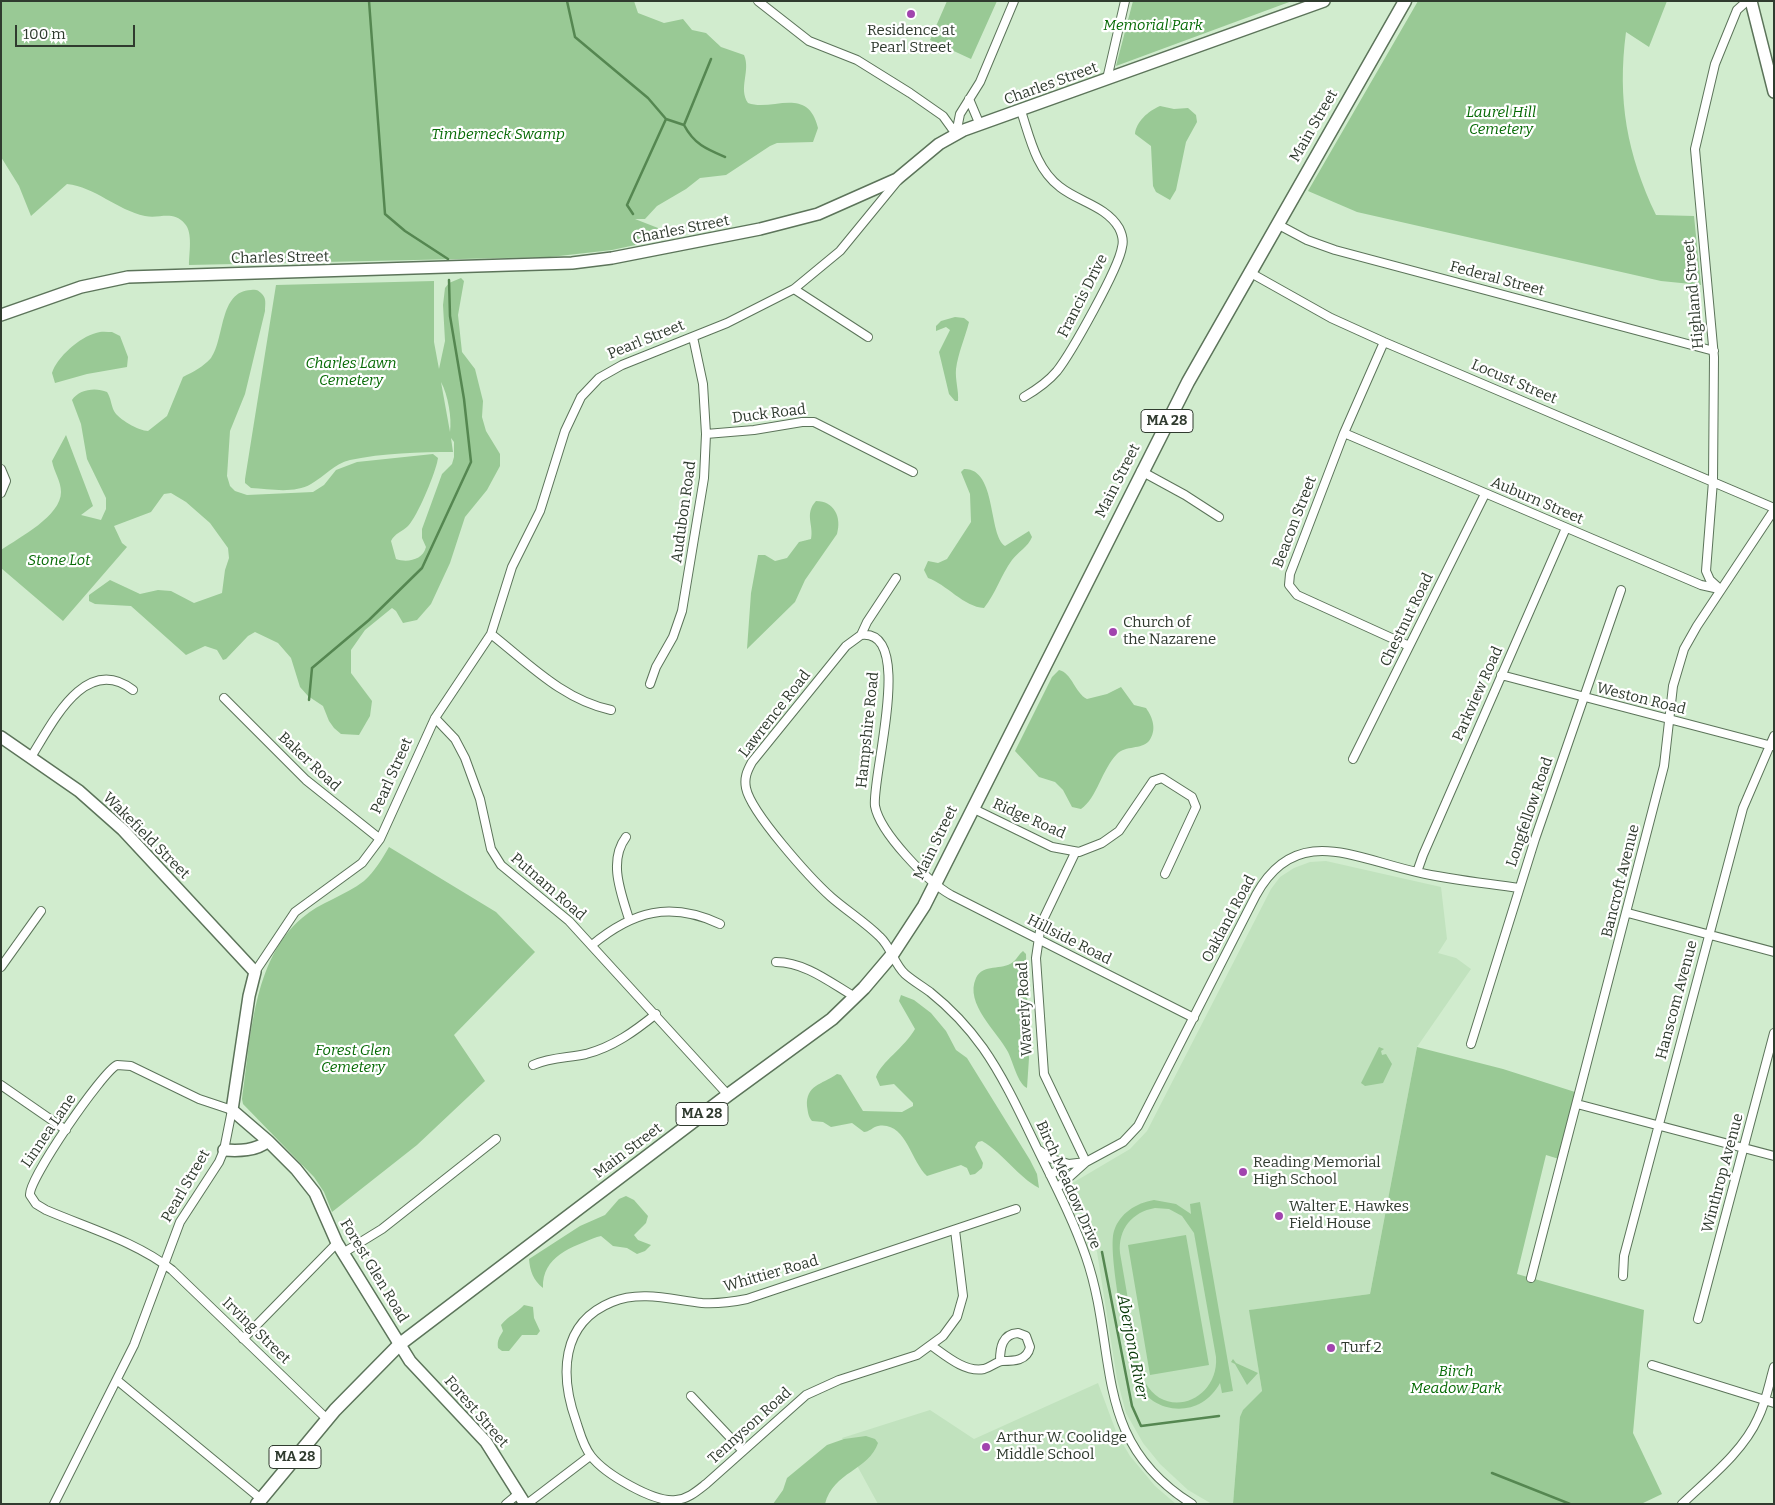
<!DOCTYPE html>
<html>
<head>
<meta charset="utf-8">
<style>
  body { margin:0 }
  #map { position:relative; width:1775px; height:1505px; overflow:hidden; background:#d1ecce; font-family:Bitter,serif }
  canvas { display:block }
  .frame { position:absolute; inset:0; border:2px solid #303b2f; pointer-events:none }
  .scale { position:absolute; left:15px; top:25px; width:120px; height:22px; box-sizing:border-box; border:2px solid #303b2f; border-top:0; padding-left:6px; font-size:15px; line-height:18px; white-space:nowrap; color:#303b2f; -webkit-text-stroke:4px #fff; paint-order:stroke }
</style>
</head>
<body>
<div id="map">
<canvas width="1775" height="1505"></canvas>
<div class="frame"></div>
<div class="scale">100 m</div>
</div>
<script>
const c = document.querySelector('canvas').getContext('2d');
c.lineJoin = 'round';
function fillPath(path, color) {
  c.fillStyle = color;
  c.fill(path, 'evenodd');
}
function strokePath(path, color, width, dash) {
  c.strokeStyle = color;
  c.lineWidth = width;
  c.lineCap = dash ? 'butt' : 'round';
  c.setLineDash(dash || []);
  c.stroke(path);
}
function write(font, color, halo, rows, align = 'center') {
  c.font = font + ' Bitter,serif';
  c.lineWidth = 4.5;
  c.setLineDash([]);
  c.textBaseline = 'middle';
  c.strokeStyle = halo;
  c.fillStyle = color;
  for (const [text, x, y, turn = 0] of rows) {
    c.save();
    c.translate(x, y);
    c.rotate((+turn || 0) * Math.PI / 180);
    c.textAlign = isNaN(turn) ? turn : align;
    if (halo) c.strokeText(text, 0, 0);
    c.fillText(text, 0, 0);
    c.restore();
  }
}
const built = new Path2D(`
  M1326,861L1441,887L1447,939L1438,953L1456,958L1471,969L1417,1047L1370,1294L1250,1310L1262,1392L1239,1428L1233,1504H1212L1188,1490L1160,1464L1143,1443L1126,1413L1117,1379L1097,1252L1069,1185L1130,1149L1147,1131L1271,889L1280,877L1294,868L1310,862Z
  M1098,1383L1117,1434L1130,1456L1155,1486L1176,1504H878L842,1438L930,1410L974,1439Z`);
const green = new Path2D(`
  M1,1H634L638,13L664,23L683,19L692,30L706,33L721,47L744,55C751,71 738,88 748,103C772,112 808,85 818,128L813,142L777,143L770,146L726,175L700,178L686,189L657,206L645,219H635L658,228L663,239L612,250L550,257L189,265C189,253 193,233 185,224C173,210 160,219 145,216C117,210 95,187 67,184L31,216L19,186L1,157Z
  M947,1H997L971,59L930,40Z
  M1133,1H1292L1116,66Z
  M1418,1H1667L1649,47L1626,32C1617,100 1627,154 1656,215L1694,216L1701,285L1661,281L1357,212L1308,191Z
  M1160,106L1174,109L1188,108L1196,115L1197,122L1186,142L1176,190L1170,200L1156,192L1153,186L1151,146L1135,134C1136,122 1148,111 1160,106Z
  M461,278L464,281L458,315L462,352L475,369L483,401L482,417L486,431L500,454V466L487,490L465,517L450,563L431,604L417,620L403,623L396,611L392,608L365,630L351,650V673L372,701L370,716L359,735L341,734L334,728L329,721L323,706L308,696L300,687L291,658L278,643L255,632L248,636L226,659L223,660L217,650L205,646L186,655L131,606L95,604L89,601V595L110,580L140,594L158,590L171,591L194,603L222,593L225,570L229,558L228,548L210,523L186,502L171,493L164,494L151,512L114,526L122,543L127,547L63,621L1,568V550C20,537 61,516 61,492C61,481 54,472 52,461L66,435L93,506L81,515L101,520L106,509V498L87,459L81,424L72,400C79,389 96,387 107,392C111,398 111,405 114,411C118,419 139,431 148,431L167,416L183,377C193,372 203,367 211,358C225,338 219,291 251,290C256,289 258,290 261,293C267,298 265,304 265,311L245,394L230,431L227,476L230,486L235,491L247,495L313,492L324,485L336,470L357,462L433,454L438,458L437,463C433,478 418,515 408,526C402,532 395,533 391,541L396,559C407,563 423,560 426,547L422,538V529L442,474L452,464L454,457V442L451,438L453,452C419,452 383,453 350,460C334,464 325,476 311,484C294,494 270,489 251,488L245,483V479L276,285L434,281V342L439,369L445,341L443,305L445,288L449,283ZM441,382C448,395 452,418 450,432Z
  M955,317L964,318L969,322C965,338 958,353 956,369C955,380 959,391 958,401H955L949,394L939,352L950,330L946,327L936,331V326L941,321Z
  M112,332L120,336L128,357L127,367L87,374L55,383L52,373C57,357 80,337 96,333C101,331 107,332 112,332Z
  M964,469C997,468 988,535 1005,546L1029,531L1032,537C1028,547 1018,552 1012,560C1001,575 996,593 984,608C964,607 946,584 928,578L924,570L928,561L938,563L947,559L971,522L970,494L961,472Z
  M816,501C834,501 842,517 837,534L805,580L795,602L747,649L751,593L758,555H765L775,561L787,558L799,542L811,539C814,525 804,514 816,501Z
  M1059,670C1072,673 1075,693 1087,699L1107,694L1121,687L1134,705L1146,708C1153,718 1157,730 1149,741C1141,750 1126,745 1117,754C1102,769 1097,798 1081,809L1072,807L1063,790L1055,782L1039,777L1015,751L1052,677Z
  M389,847L496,912L535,952L454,1035L485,1081L417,1145L332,1212L324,1192L314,1177L243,1104L242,1099C251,1040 252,960 302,918C320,902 345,896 364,881C375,871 382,859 389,847Z
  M1023,951L1026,954L1029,1058L1027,1088C1018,1084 1013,1062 1008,1052C998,1032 964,1004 976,978C983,963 1002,971 1013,962C1017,959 1019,954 1023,951Z
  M901,995L914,1000L931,1013L946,1031L956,1050L967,1058L1030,1160L1037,1174L1039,1188C1018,1177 1004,1154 982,1141L978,1142L975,1147L983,1163L982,1168L975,1174L970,1175L967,1168L961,1165L927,1176C911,1162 906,1121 878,1126C873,1127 869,1132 864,1132L852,1123L831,1127L823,1122L812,1121C808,1116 808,1112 807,1106C806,1085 821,1085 837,1074L841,1075L863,1111L902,1112L913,1106V1103L894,1084L880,1086L876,1077C881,1062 905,1047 915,1029L899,1001Z
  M1379,1047L1384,1049L1381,1051L1382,1055L1386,1054L1392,1064L1383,1083L1365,1086L1361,1083Z
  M1417,1047L1503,1069L1575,1092L1559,1159L1546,1155L1517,1274L1644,1310L1633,1433L1662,1494L1641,1504H1233L1240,1417L1243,1410L1262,1391L1249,1310L1370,1294Z
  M626,1196L634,1200L648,1216L646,1223L634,1235L638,1240L651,1245L645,1251L637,1254L627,1248L613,1246L601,1236L597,1237C572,1247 542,1256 543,1288C533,1280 530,1271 529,1259L580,1226L605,1215L619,1199Z
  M1154,1200L1176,1204L1191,1214L1190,1204L1200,1202L1233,1391L1222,1393L1220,1383C1200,1420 1151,1416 1134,1378C1128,1353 1107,1252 1114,1231C1120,1213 1136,1203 1154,1200ZM1155,1208L1169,1209L1182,1216L1194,1233L1216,1357C1219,1400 1166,1421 1145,1382C1138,1370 1138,1354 1135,1340C1130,1311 1125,1282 1120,1253C1118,1229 1132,1212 1155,1208Z
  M1186,1235L1209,1365L1150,1375L1128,1245Z
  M524,1305L533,1307L534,1318L540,1331L537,1335H522L509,1351H502L498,1348C497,1340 499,1338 503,1331L501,1325C508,1316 517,1313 524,1305Z
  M1233,1359L1236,1363L1258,1373L1247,1385L1235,1364L1231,1362Z
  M866,1436L875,1439L878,1443C869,1470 833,1472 825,1504H773L783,1490L787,1478L827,1445L844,1439Z`);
const stream = new Path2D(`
  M369,1L385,214L405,231L448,259
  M567,1L575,37L648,98L666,119L627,205L633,214
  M666,119L684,125L711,59
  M684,125C694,144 706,149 725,157
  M309,700L312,668L369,620L422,568L471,462L464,399L450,316L449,280
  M1102,1252L1132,1406L1141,1426L1219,1416
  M1492,1473L1570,1504`);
const street = new Path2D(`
  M758,1L809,41L857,60L910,93L943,116L956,134
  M1107,79L1125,1
  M969,99L980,125
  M1021,111C1030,138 1036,169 1060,187C1079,202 1106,206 1119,228C1122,234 1124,240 1122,247C1119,268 1071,353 1057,371C1047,383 1036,390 1024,397
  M956,134L960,114L980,82L1014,1
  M1277,224L1307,240L1335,250L1714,351
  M1249,272L1331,318L1384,342L1774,508
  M794,289L868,337
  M1384,342L1344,433L1290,574L1289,585L1297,595L1409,646
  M1344,433L1701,585L1719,589
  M706,434L754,430L802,422H814L913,472
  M1,469L6,481L1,493
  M1141,471L1185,495L1219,517
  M896,578L867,622L861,635L846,646L752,762C747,771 744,778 746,788C751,813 811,879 831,897C847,911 865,922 880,937C891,947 894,964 905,974C913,981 922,986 930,992C950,1008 968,1027 983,1048C1004,1078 1020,1113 1036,1146C1054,1183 1073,1219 1086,1257C1119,1353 1090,1440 1192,1504
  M1721,590L1710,580L1706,571L1713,481L1714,357L1695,149L1715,64L1737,10L1747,1
  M491,634C528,663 563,700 611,710
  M861,635C916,628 871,778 875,806C880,833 928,882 951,895L1194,1018
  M1501,675L1772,746
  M650,684L656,667L673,637L682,611L704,478L706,434L703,384L693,337
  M224,698L306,780L380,839
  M435,718L455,739L465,758L480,799L491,849L501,865L569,921L728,1095
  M31,757C52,724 85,653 133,690
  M1353,759L1485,494
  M972,808L1052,847L1079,852L1102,843L1119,831L1153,781L1162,778L1192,797L1196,807L1165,874
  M626,837C608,861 621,893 629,919
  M1075,853L1041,924L1036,958L1044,1074L1086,1162
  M1417,872L1423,855L1566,528
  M1628,913L1774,952
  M592,945C633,911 670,901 720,924
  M776,962C805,962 831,983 855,997
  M1,967L41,911
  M255,972L295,912L362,863L380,839L435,718L491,634L512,567L540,511L565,431L581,397L599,378L622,365L727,323L794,289L840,251L899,179
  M1471,1044L1535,839L1621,590
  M533,1065C551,1057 568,1058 586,1054C613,1047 635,1031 656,1014
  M1,1085L66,1130
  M1577,1104L1774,1156
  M1039,1150L1052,1159L1069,1164
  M1050,1175L1069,1164L1086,1162
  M1057,1188L1086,1162L1123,1142L1138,1126L1256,895C1296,822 1356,859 1417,872C1451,880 1485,883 1519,888
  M955,1230L963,1296L957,1317L943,1336L917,1355L839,1380L806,1395L706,1484C697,1491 688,1499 676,1500C654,1503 605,1474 591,1456C583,1446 580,1433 576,1421C560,1376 560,1323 612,1302C641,1290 673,1300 702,1303C718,1304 732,1302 747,1299L1016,1209
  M343,1253L382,1229L496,1139
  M1623,1276L1624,1256L1743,808L1774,736
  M1531,1278L1664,766L1673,686L1684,649L1697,626L1774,510
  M1698,1319L1774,1033
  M243,1339L337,1243
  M932,1346C946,1356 966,1373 984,1369C991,1367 996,1362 1002,1361C1014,1361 1027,1361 1030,1347L1026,1336L1018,1333C1002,1334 1000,1348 1000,1361
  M1652,1365L1774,1403
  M118,1381L261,1499
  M691,1396L742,1450
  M54,1504L134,1345L180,1222L219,1162L224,1150L232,1110L199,1099L131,1066L117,1065C102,1072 28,1180 30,1195L36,1204L46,1210C88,1228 137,1242 172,1270L327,1419
  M506,1504L518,1494
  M527,1504L590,1456
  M1682,1504C1708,1479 1743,1452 1758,1418C1766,1402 1769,1384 1774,1367`);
const secondary = new Path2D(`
  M1751,1L1774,92
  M1,315L81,287L128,277L572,263L612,258L760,229L818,214L897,179L939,144L964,130L1324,1
  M1,737L79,791L123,830L255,972L249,996L232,1110L268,1141
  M224,1150C239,1151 256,1151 268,1141L296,1169L315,1193L337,1243L410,1361L486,1442L525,1504`);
const primary = new Path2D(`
  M257,1504L335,1410L400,1344L728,1095L832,1019L864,988L892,955L924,906L1188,382L1405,1`);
const markers = [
  [911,14,5,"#a144ae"],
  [1113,632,5,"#a144ae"],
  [1243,1172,5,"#a144ae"],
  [1279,1216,5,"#a144ae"],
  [1331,1348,5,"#a144ae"],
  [986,1447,5,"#a144ae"]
];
const shields = [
  [1167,421,52],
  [702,1114,52],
  [295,1457,52]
];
const shieldNames = [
  ["MA 28",1167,421],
  ["MA 28",702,1114],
  ["MA 28",295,1457]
];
const parkNames = [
  ["Memorial Park",1153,26],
  ["Laurel Hill",1501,113],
  ["Cemetery",1501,130],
  ["Timberneck Swamp",498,135],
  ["Charles Lawn",351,364],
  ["Cemetery",351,381],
  ["Stone Lot",59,561],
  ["Forest Glen",353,1051],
  ["Cemetery",353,1068],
  ["Birch",1456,1372],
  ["Meadow Park",1456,1389]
];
const poiNames = [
  ["Residence at",911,31,"center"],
  ["Pearl Street",911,48,"center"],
  ["Church of",1123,623],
  ["the Nazarene",1123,640],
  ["Reading Memorial",1253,1163],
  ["High School",1253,1180],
  ["Walter E. Hawkes",1289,1207],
  ["Field House",1289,1224],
  ["Turf 2",1341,1348],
  ["Arthur W. Coolidge",996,1438],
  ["Middle School",996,1455]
];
const streetNames = [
  ["Charles Street",1051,84,-20],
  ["Main Street",1314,126,-60],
  ["Charles Street",681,230,-11],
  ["Charles Street",280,258,-1],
  ["Federal Street",1497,279,15],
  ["Highland Street",1694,294,-95],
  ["Francis Drive",1083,296,-63],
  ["Pearl Street",646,340,-22],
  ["Locust Street",1514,382,23],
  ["Duck Road",769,414,-7],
  ["Main Street",1118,481,-63],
  ["Auburn Street",1537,501,23],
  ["Audubon Road",684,512,-82],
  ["Beacon Street",1295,522,-69],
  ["Chestnut Road",1407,620,-64],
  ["Parkview Road",1478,694,-66],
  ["Weston Road",1641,699,14],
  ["Lawrence Road",775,714,-52],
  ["Hampshire Road",868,730,-84],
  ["Baker Road",309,762,43],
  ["Pearl Street",392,776,-66],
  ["Longfellow Road",1530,812,-71],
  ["Ridge Road",1029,819,24],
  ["Wakefield Street",146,836,45],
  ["Main Street",936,843,-64],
  ["Bancroft Avenue",1621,881,-76],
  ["Putnam Road",548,887,41],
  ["Oakland Road",1229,919,-62],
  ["Hillside Road",1069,940,27],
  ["Hanscom Avenue",1677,1000,-75],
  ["Waverly Road",1025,1009,-93],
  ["Linnea Lane",49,1131,-56],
  ["Main Street",628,1151,-37],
  ["Winthrop Avenue",1723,1173,-75],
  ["Birch Meadow Drive",1068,1185,66],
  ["Pearl Street",186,1186,-60],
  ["Forest Glen Road",374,1271,59],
  ["Whittier Road",771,1274,-16],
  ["Irving Street",256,1331,44],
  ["Forest Street",476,1412,49],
  ["Tennyson Road",750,1426,-42]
];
const waterNames = [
  ["Aberjona River",1132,1347,79]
];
fillPath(built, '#c1e2be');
fillPath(green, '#99c995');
strokePath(stream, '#558751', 2.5);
strokePath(street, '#5c745a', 10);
strokePath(secondary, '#5c745a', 14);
strokePath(primary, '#5c745a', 15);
strokePath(street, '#fff', 8);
strokePath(secondary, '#fff', 11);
strokePath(primary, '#fff', 12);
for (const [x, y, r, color] of markers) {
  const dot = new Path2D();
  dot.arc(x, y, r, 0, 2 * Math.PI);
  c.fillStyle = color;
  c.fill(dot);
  strokePath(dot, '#fff', 2);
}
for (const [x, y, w] of shields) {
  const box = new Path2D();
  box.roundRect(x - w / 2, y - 11.5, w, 23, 4);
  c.fillStyle = '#fff';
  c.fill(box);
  strokePath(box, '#303b2f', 1);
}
write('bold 14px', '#303b2f', null, shieldNames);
write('italic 15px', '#076b06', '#fff', parkNames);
write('15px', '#303b2f', '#fff', poiNames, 'left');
write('15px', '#303b2f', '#fff', streetNames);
write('italic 16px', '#053604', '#fff', waterNames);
</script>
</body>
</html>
